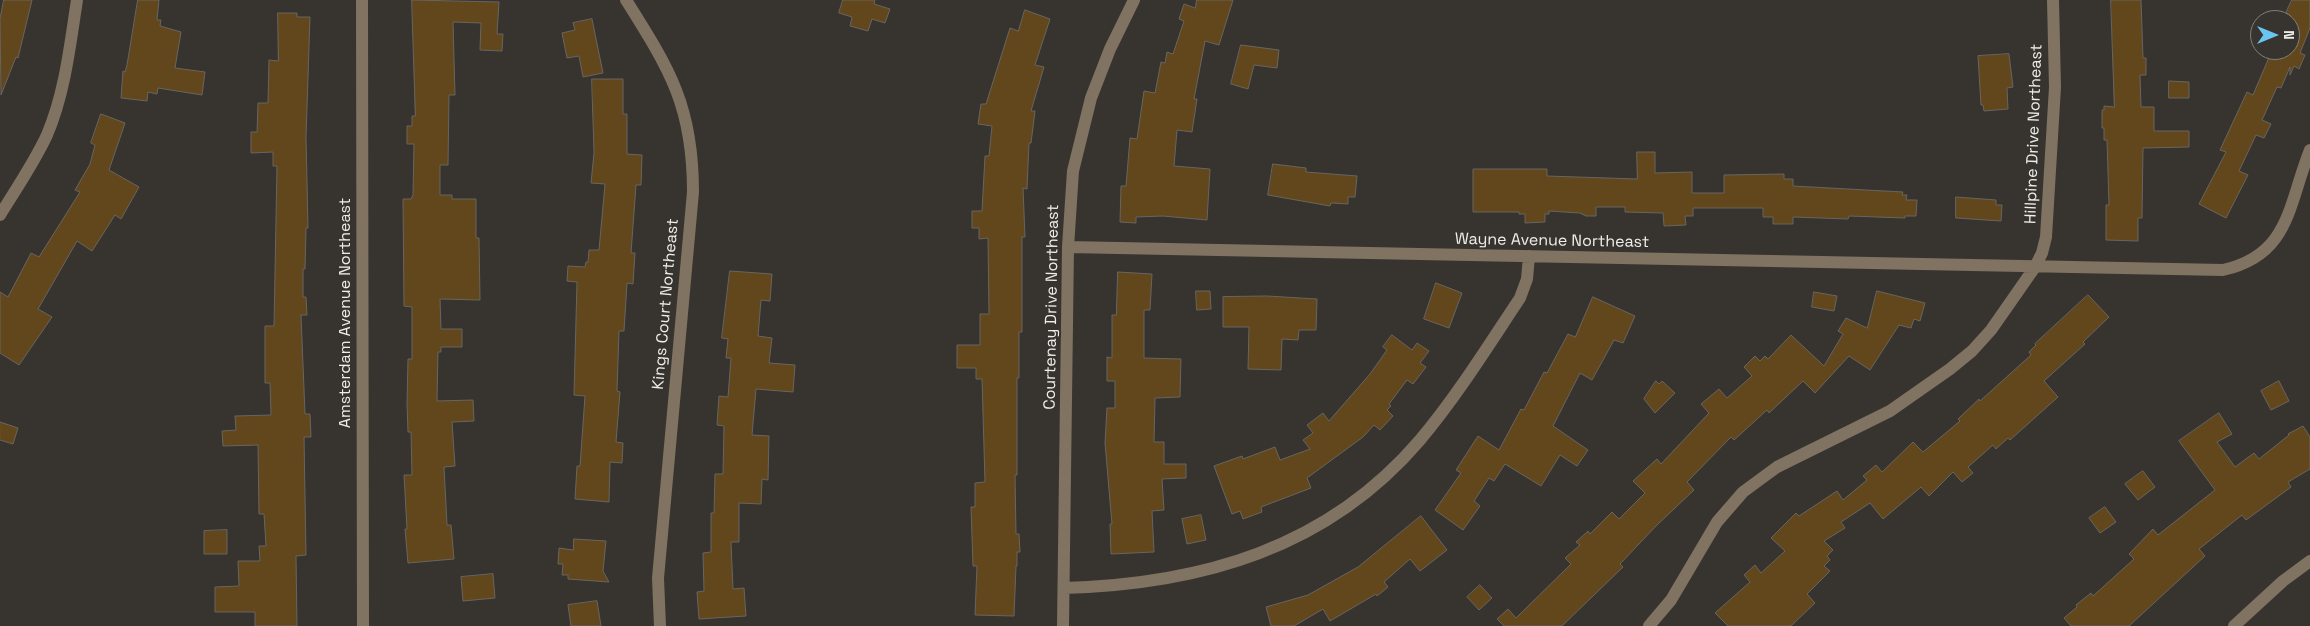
<!DOCTYPE html>
<html>
<head>
<meta charset="utf-8">
<style>
  body { margin:0 }
  #map { position:relative; width:2310px; height:626px; overflow:hidden; background:#373430; font-family:"Space Grotesk",sans-serif }
  canvas { display:block }
  .north { position:absolute; left:2250px; top:10px; width:50px; height:50px; box-sizing:border-box; background:#373430; border:1px solid #817e7a; border-radius:50%; rotate:90deg; font-size:14px; font-weight:700; line-height:20px; text-align:center; color:#efedea }
  .north::after { content:''; display:block; margin:auto; width:18px; height:22px; background:#69c4f1; clip-path:polygon(50% 0,100% 100%,50% 72%,0 100%) }
</style>
</head>
<body>
<div id="map">
<canvas width="2310" height="626"></canvas>
<div class="north">N</div>
</div>
<script>
const c = document.querySelector('canvas').getContext('2d');
c.lineJoin = 'round';
function fillPath(path, color) {
  c.fillStyle = color;
  c.fill(path, 'evenodd');
}
function strokePath(path, color, width, dash) {
  c.strokeStyle = color;
  c.lineWidth = width;
  c.lineCap = dash ? 'butt' : 'round';
  c.setLineDash(dash || []);
  c.stroke(path);
}
function write(font, color, halo, rows, align = 'center') {
  c.font = font + ' "Space Grotesk",sans-serif';
  c.lineWidth = 4;
  c.setLineDash([]);
  c.textBaseline = 'middle';
  c.strokeStyle = halo;
  c.fillStyle = color;
  for (const [text, x, y, turn = 0] of rows) {
    c.save();
    c.translate(x, y);
    c.rotate((+turn || 0) * Math.PI / 180);
    c.textAlign = isNaN(turn) ? turn : align;
    if (halo) c.strokeText(text, 0, 0);
    c.fillText(text, 0, 0);
    c.restore();
  }
}
const building = new Path2D(`
  M4,0H32L18,58L16,57L1,95L0,19Z
  M138,0H159L157,20H161L160,26L181,32L175,68L205,72L202,95L158,88L157,94L148,92L147,101L121,98L123,71L125,72L127,65Z
  M412,0L499,2L497,34H503L502,51L480,50L481,23L453,22L455,95H449L448,165H440V195H452V199H476V238H479L480,300L440,299L441,329H462V347H441V352H438L437,401L473,400L474,421L452,422L455,466L444,467L447,525H451L454,559L408,563L405,529H407L404,475H412L411,432H408L407,403L408,359H412V307L404,306L403,199H411L413,195L414,144H407V126H412V116H415Z
  M843,0H875L874,4L890,9L885,23L872,19L868,31L850,26L852,17L839,13Z
  M1197,0H1233L1219,45L1205,41L1194,99H1197L1192,132L1177,130L1174,166L1210,169L1207,220L1163,216L1136,217V223L1120,222L1121,186H1126L1130,138L1137,139L1144,91L1155,93L1161,62L1165,63L1167,52L1173,54L1184,21L1179,19L1184,4L1195,8Z
  M2111,0H2141L2143,58H2146V75H2140L2141,107H2154V131H2189V147L2143,148L2142,218H2138V241L2106,240V205H2109L2107,140H2104V128H2102V110H2104V106L2114,107Z
  M2292,0H2310V28L2300,53L2305,55L2299,69L2294,66L2290,75V67L2281,88L2277,87L2262,120L2271,124L2264,138L2256,135L2239,171L2248,175L2226,218L2199,204L2226,152L2220,150L2247,92L2253,95L2270,55L2258,50H2290V15L2286,13Z
  M1025,10L1050,19L1035,65L1044,67L1031,111H1035L1031,143H1029L1027,189L1023,188L1025,237H1022V332H1019V378H1017V475H1015L1016,534H1019L1020,552H1017V566H1016L1014,616L975,615L977,566H973L971,507H975V483L985,482L982,379H976V368H957V345H980V314H989L988,238L979,239V228H972V211H982L985,156H989L992,126L978,124L981,104H986L1010,28L1018,31Z
  M278,13H297V17H310L306,137L308,228H306L305,269H303V297H306L307,315H301L305,414H310L311,437H304L306,555L296,556L297,626H255V612H215V587L239,586L238,561H260L259,546H266L264,514H259L258,445L223,446L222,431L236,430L235,416L271,415L270,383H265V326H274L277,166H273V152L251,153V132H257L258,103H268L269,60L278,61Z
  M592,19L603,73L583,77L579,56L567,58L562,33L575,30L573,23Z
  M1241,45L1279,50L1277,68L1254,65L1248,89L1231,84Z
  M2009,54L2013,87L2007,88L2008,109L1984,111L1983,105H1981L1978,56Z
  M592,79H623V114H627V154L642,155L641,185H636L631,253H635L633,284L627,283L624,331H619L617,391L620,392L616,442L623,443L622,463L610,462L609,502L575,499L577,466H580L585,396L574,395L577,282L567,281L568,266L585,267L586,262H588L589,250H599L605,184L591,183L594,153Z
  M2169,81L2189,82V98H2169Z
  M101,114L125,123L109,170L139,187L121,219L115,215L92,251L77,241L38,309L52,317L19,365L0,353V292L8,297L31,253L39,257L80,192L75,190L90,164L95,145L91,143Z
  M1637,152H1655V173L1692,172V193H1724V175L1784,174V179H1793V186L1903,192L1902,195H1907L1906,200H1917L1916,216H1905V218L1849,216L1848,219L1793,217V224H1773V217H1763V208H1693V216H1685L1686,225L1664,226L1663,213L1625,212V207H1596V216H1586L1580,213L1549,211V214H1545V222L1525,223V214H1519V212H1473V169H1547V176L1637,179Z
  M1273,164L1306,168V172L1357,176L1355,197H1348V204L1331,203L1330,206L1268,195Z
  M1956,197L1996,200V205H2002L2001,221L1956,218Z
  M730,271L772,274L770,301L761,300L758,336L772,338L769,363L795,365L793,392L756,389L752,435L769,436L768,480L762,479L761,504L739,503V542H731L733,589L744,588L746,616L699,619L697,592L704,591L703,553L711,552V513H714L715,474H723L724,426L717,425L719,396L728,397L731,358H726L728,339L722,338Z
  M1118,272L1152,274L1150,310H1144V358L1181,359L1180,397L1155,398L1154,442H1164V464H1186V478L1162,479L1164,510L1152,511L1154,552L1111,554L1110,524H1112L1105,443L1107,408H1115V381H1107V357L1112,358V315H1116Z
  M1436,283L1462,293L1449,328L1424,319Z
  M1196,291H1210L1211,309L1197,310Z
  M1877,291L1925,303L1920,321L1914,319L1911,328L1899,325L1870,370L1849,356L1815,393L1803,381L1769,413L1767,410L1734,440L1731,437L1687,482L1694,490L1656,526L1620,564L1623,567L1562,626H1504L1497,619L1508,609L1516,618L1571,564L1565,558L1580,545L1576,542L1588,531L1590,534L1612,512L1619,519L1645,493L1633,481L1657,459L1661,464L1709,413L1701,404L1719,389L1727,398L1752,376L1744,367L1755,356L1760,361L1765,356L1768,359L1791,335L1824,366L1843,334L1838,331L1846,318L1867,328Z
  M1814,292L1837,296L1834,311L1812,307Z
  M2088,295L2109,317L2083,342L2085,344L2044,381L2058,397L2010,440L2008,438L1996,449L1993,445L1968,467L1973,473L1962,482L1953,472L1929,496L1921,487L1883,519L1870,503L1841,522L1845,528L1824,541L1833,550L1827,556L1830,560L1824,566L1830,571L1807,594L1815,603L1791,626H1728L1715,613L1750,582L1744,575L1755,565L1761,573L1785,551L1771,538L1796,513L1799,516L1837,491L1843,500L1867,480L1863,476L1876,465L1882,472L1913,442L1923,452L1960,421L1958,419L1979,399L1980,401L2031,355L2029,352L2036,345L2035,344Z
  M1267,296L1317,299L1316,330H1299L1298,340L1282,339L1281,370L1248,369L1249,327H1223V297Z
  M1593,297L1635,316L1623,343L1614,340L1592,380L1580,373L1553,426L1588,450L1577,466L1560,455L1541,486L1505,464L1494,481L1489,478L1474,501L1480,506L1463,530L1435,510L1461,473L1456,470L1478,436L1499,450L1521,409L1524,410L1544,372L1547,373L1568,334L1575,337Z
  M1392,335L1412,350L1417,343L1429,351L1420,363L1426,367L1413,384L1407,380L1389,404L1391,406L1387,410L1393,416L1380,430L1374,425L1363,437L1307,478L1311,488L1261,507L1262,512L1243,519L1240,511L1232,514L1214,466L1242,456L1243,459L1275,447L1280,460L1310,449L1303,440L1313,433L1307,425L1323,413L1329,421L1370,374L1387,350L1383,347Z
  M1656,381L1659,384L1662,381L1675,393L1655,413L1644,399Z
  M2279,381L2289,401L2271,410L2261,391Z
  M2219,413L2232,434L2217,442L2235,467L2254,453L2259,459L2289,435L2288,434L2303,426L2310,437V469L2288,482L2291,487L2246,520L2242,515L2199,549L2205,556L2129,626H2071L2064,618L2077,607L2076,605L2091,593L2093,596L2134,559L2129,554L2153,529L2158,535L2215,490L2179,441Z
  M0,422L18,428L13,444L0,440Z
  M2143,471L2155,487L2138,500L2125,484Z
  M2105,507L2116,522L2100,533L2089,518Z
  M1201,515L1206,540L1187,544L1182,519Z
  M1421,516L1447,550L1420,571L1410,559L1384,582L1388,587L1377,596L1376,594L1330,621L1323,609L1294,626H1271L1266,607L1308,595L1358,567Z
  M227,530V554H204V531Z
  M574,539L606,541L603,571L609,582L568,579V575H562L563,564H558L559,548L573,550Z
  M493,574L495,598L463,601L461,577Z
  M1480,585L1492,598L1479,610L1467,597Z
  M597,601L601,626H571L568,605Z`);
const minor = new Path2D(`
  M362,0L363,626
  M626,0C670,70 693,106 693,192L658,578L660,626
  M0,215C16,189 34,163 47,135C65,93 70,45 77,0
  M1068,247L2223,270C2290,255 2288,205 2310,150
  M1064,588C1201,584 1327,549 1420,440C1457,396 1488,346 1520,298L1527,279L1529,256
  M1063,626L1068,247L1073,171L1091,98L1110,49L1134,0
  M1649,626L1671,600L1717,522L1743,492L1777,467L1890,411L1950,369L1972,351L1991,330L2035,267L2042,253L2046,237L2055,87L2053,0
  M2234,626L2283,581L2310,561`);
const streetNames = [
  ["Hillpine Drive Northeast",2034,134,-88],
  ["Wayne Avenue Northeast",1552,241,1],
  ["Kings Court Northeast",666,304,-85],
  ["Courtenay Drive Northeast",1052,307,-89],
  ["Amsterdam Avenue Northeast",346,313,-90]
];
fillPath(building, '#63471c');
strokePath(building, '#686560', 1);
strokePath(minor, '#807361', 12);
write('16px', '#efedea', '#373430', streetNames);
</script>
</body>
</html>
